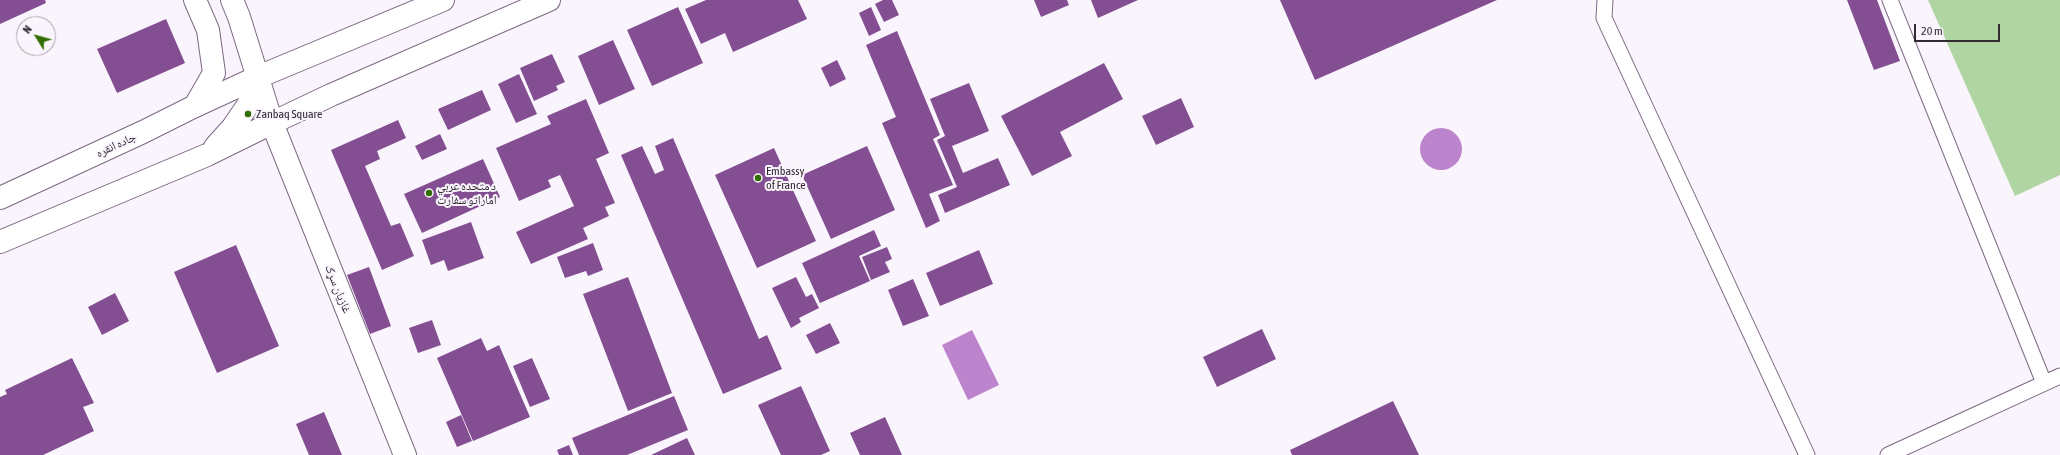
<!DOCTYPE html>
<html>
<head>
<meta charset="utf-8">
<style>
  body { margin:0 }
  #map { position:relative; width:2060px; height:455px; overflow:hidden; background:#faf5fc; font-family:"Asap Condensed",sans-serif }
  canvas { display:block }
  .north { position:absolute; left:16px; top:16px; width:40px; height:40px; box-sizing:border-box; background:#faf5fc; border:1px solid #aaa4ad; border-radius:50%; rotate:307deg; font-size:11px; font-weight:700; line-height:16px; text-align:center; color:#332a36 }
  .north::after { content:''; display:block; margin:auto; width:14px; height:18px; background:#306e02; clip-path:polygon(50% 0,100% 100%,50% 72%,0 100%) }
  .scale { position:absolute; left:1914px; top:24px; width:86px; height:18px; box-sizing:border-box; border:2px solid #332a36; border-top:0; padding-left:5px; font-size:12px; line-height:14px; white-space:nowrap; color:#332a36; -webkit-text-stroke:3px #faf5fc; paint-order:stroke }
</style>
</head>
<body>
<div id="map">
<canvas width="2060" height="455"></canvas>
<div class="north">N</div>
<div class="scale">20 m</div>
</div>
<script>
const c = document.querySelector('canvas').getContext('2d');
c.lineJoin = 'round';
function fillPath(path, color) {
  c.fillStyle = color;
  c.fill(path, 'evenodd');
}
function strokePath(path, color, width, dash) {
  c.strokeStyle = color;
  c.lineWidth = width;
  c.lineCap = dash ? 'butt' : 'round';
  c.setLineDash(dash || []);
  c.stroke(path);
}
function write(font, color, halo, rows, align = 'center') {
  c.font = font + ' "Asap Condensed","Noto Naskh Arabic",sans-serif';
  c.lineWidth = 4;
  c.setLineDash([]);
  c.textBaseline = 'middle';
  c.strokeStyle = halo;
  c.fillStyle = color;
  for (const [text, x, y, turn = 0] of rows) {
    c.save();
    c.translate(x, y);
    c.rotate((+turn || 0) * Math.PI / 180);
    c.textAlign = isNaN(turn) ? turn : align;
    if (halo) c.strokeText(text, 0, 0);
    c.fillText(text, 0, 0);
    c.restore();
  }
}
const green = new Path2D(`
  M1928,0H2060V175L2015,196Z`);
const water = new Path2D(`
  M1420 149a21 21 0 1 1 42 0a21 21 0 1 1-42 0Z
  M972,330L999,385L968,400L942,345Z`);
const building = new Path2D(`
  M0,0H45L46,3L0,24Z
  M706,0H798L807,19L733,52L725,33L701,44L685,9Z
  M883,0H892L899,15L884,22L875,4Z
  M1034,0H1067L1069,5L1041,17Z
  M1091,0H1138L1098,18Z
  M1280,0H1497L1315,80Z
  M1847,0H1877L1900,61L1874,70Z
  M678,7L703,63L652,86L627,30Z
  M871,7L881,30L869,36L859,13Z
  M166,19L185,63L117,93L97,49Z
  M897,31L940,135L933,139L953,185L929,194L940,221L926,228L882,123L896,117L866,45Z
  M613,40L635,89L599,105L578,56Z
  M552,54L565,82L556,86L558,90L534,101L520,68Z
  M837,60L846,79L830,87L821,68Z
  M1104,63L1123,99L1060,132L1072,156L1032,176L1001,116Z
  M519,74L537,114L516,123L498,84Z
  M969,83L989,131L952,146L963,173L998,158L1010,185L945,213L938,195L957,187L937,140L945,136L930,99Z
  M482,90L491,110L448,130L438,109Z
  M1181,98L1194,127L1156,145L1142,116Z
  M586,99L609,153L596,159L615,203L605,207L609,216L583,228L588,239L531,264L516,232L574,206L560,175L548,180L551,187L519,201L496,148L551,124L547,116Z
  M398,120L406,138L377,151L380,159L365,166L391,226L400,223L414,256L382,270L331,150Z
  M440,134L447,149L422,160L415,146Z
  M673,138L759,339L767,335L782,369L723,394L621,155L642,146L655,174L664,170L655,146Z
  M867,146L895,210L831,239L802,175Z
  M774,148L816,241L757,268L715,175Z
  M483,159L500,197L422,233L404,194Z
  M471,222L484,258L448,271L444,260L431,265L422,240Z
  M874,230L881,246L859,256L870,281L820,303L802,263Z
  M593,243L603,270L588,276L586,271L565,278L557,257Z
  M236,245L279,346L217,373L174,272Z
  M887,247L892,259L885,262L890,272L871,280L862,257Z
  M979,250L993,284L940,306L926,273Z
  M369,267L391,326L370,334L347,275Z
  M628,277L672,393L628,411L583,294Z
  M796,277L806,297L812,294L819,308L799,318L801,322L791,328L772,288Z
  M913,279L929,316L903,326L888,290Z
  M115,293L129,321L102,335L88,307Z
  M432,320L441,345L418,353L409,328Z
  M830,323L840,343L816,354L806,335Z
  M1262,329L1276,359L1217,387L1203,357Z
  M481,338L487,351L499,345L530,417L473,441L437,358Z
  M72,358L94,403L83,407L94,431L43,455H0V397L7,394L5,390Z
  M532,358L550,399L530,407L513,366Z
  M801,386L830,451L821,455H781L758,405Z
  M674,396L688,430L627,455H579L572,438Z
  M1393,401L1419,455H1292L1290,450Z
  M324,412L342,455H309L296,424Z
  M461,415L472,441L457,447L446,422Z
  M885,417L902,455H860L850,433Z
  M687,438L695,455H651Z
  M569,445L573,455H559L557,450Z`);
const service = new Path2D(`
  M1605,0L1604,18L1807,455
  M1890,0L2044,383
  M1888,455L2060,376`);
const minor = new Path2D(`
  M195,106L258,77L443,0
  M272,123L331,95L549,0`);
const secondary = new Path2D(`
  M272,123L405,455`);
const primary = new Path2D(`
  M215,147L233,127L248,105L258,77
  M0,198L143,132L195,106L214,73L208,30L195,0
  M0,242L207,155L272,123L239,17L232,0`);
const markers = [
  [248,114,4,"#306e02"],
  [758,178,4,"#306e02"],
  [429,193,4,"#306e02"]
];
const poiNames = [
  ["Zanbaq Square",256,114],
  ["Embassy",766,171],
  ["of France",766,185],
  ["د متحده عربي",437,186],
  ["اماراتو سفارت",437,200]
];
const streetNames = [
  ["جاده انقره",116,145,-25],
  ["غازیان سړک",338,289,68]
];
fillPath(green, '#b1d5a2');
fillPath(water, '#bd84ce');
fillPath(building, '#844e93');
strokePath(service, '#7d6884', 17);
strokePath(minor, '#7d6884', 24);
strokePath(secondary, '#7d6884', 24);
strokePath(primary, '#7d6884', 24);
strokePath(service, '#fff', 15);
strokePath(minor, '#fff', 22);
strokePath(secondary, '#fff', 22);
strokePath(primary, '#fff', 22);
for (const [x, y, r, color] of markers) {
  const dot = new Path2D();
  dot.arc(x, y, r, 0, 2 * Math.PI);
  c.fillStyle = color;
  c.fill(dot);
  strokePath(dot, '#faf5fc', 1.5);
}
write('12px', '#332a36', '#faf5fc', poiNames, 'left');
write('12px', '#332a36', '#faf5fc', streetNames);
</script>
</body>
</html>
